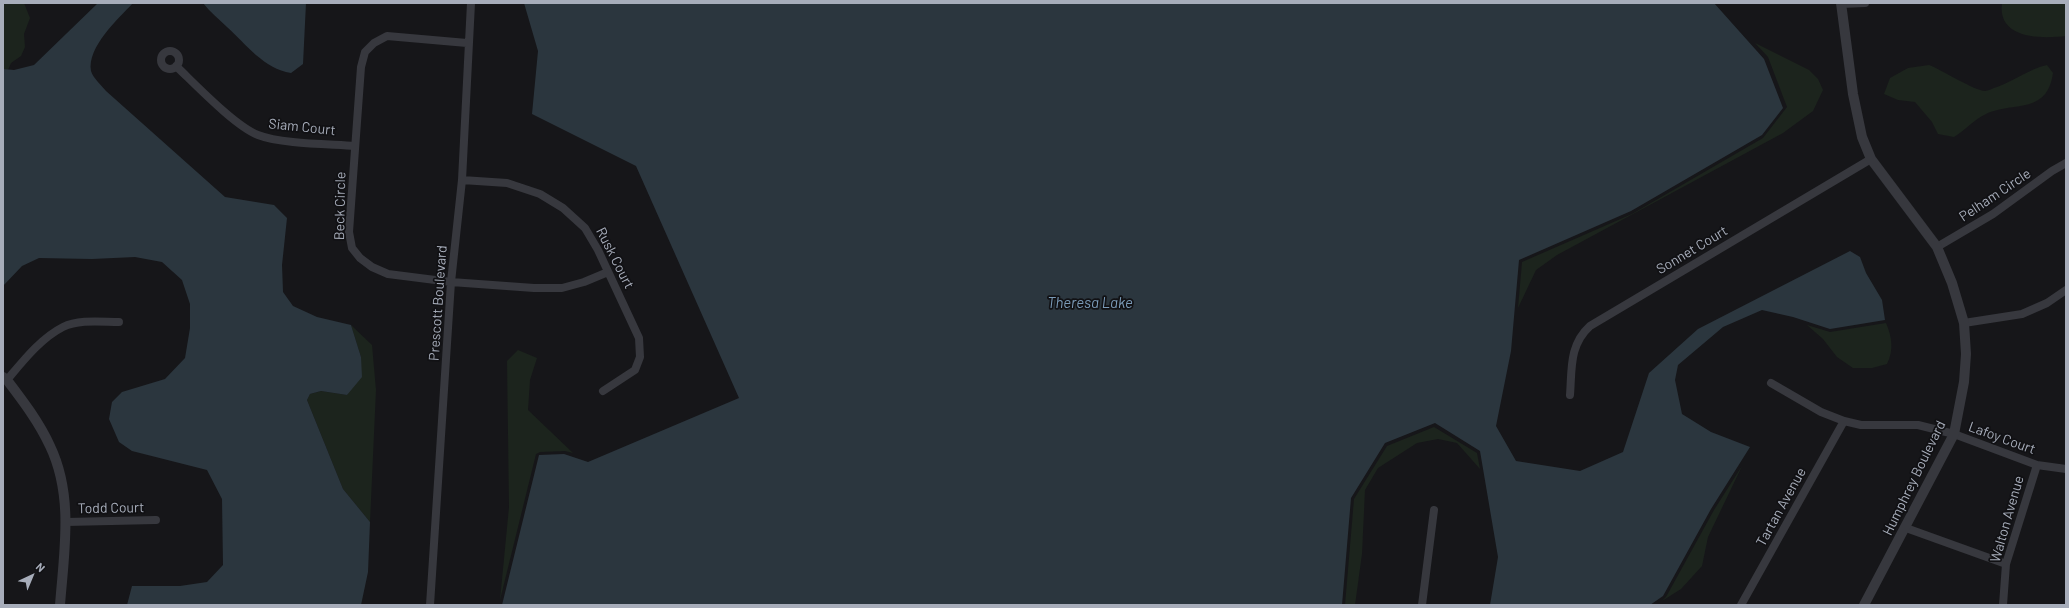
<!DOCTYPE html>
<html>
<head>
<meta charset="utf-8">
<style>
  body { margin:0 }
  #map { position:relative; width:2069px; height:608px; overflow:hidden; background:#161619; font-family:Barlow,sans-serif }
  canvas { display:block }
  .frame { position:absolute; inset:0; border:4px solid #a7adba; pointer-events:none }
  .north { position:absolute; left:12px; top:556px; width:40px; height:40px; -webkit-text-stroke:3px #111114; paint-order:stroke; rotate:44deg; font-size:11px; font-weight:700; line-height:16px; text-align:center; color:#a7adba }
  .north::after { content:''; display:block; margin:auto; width:14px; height:18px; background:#a7adba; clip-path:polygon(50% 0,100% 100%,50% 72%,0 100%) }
</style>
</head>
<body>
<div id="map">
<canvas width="2069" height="608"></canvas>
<div class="frame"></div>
<div class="north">N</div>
</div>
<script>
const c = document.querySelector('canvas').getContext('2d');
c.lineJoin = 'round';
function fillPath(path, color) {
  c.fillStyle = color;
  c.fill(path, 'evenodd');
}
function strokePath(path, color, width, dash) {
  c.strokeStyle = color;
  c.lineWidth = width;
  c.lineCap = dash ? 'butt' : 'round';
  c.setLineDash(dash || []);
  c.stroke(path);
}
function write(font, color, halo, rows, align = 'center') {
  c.font = font + ' Barlow,sans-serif';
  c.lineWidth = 3.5;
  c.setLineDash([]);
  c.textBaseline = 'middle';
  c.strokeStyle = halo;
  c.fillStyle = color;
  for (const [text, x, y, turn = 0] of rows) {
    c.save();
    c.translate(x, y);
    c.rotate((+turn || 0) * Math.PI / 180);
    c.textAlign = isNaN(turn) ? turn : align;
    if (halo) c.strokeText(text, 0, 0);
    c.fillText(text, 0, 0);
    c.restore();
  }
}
const green = new Path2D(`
  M3,3H24L30,18L24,34L25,47L21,56L11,63L8,70L3,69Z
  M2002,3H2066V36C2041,39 1997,39 2002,3Z
  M1755,43L1809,70L1818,79L1823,90L1813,111L1783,133L1557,255L1536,270L1518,308L1522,262L1632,214L1763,138L1787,107L1768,57Z
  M1929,65C1942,70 1975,91 1985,91C1988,91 1993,88 1997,87C2014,81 2029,69 2047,65L2053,73C2047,115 2014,101 1986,114C1976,118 1964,131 1954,137L1938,134L1932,122L1915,102L1898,100L1884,94L1890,78L1908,68Z
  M1886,323C1892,337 1894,350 1887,364L1872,368H1853L1837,357L1823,339L1807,325L1830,332Z
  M351,325L372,345L376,390L370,522L343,489L307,400L310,394L321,391L347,395L361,357Z
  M518,350L537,358L530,380L528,410L573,453L565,451L540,452L536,454L500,600L509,507L507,361Z
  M1434,427L1477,453L1480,469L1457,443L1438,439L1417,443L1378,468L1365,490L1362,554L1355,605H1345L1354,499L1387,446Z
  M1742,466L1708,537L1702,566L1681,589L1662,601L1666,597L1714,510Z`);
const water = new Path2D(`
  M98,3H133C118,19 87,47 91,71C93,78 102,86 106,91L225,197L274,205L287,218L282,265L283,292L293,306L317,317L351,325L361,357L362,377L347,395L321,391L310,394L307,400L343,489L370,522L368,572L361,605H127L132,586H180L207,582L223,565L222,499L207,470L132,451L119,442L109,419L112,402L122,392L165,379L185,358L190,328V304L182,280L162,262L135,257L92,259L39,258L22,266L3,286V69L14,70L34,65Z
  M203,3H306L303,64L291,73C264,69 246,44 227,27C219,19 210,12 203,3Z
  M524,3H1714L1764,59L1783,108L1762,135L1631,211L1519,260L1511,351L1496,426L1516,461L1580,471L1623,452L1649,373L1698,329L1850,251L1860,257L1866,273L1882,300L1885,320L1830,329L1793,317L1762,310L1723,327L1678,365L1675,380L1682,414L1711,432L1750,447L1711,509L1663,596L1650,605H1490L1498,557L1480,451L1435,423L1385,443L1351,498L1342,605H502L539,455L564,454L588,462L739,398L636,166L532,114L538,51Z`);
const minor = new Path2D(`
  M1841,4L1865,3
  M467,43L387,36L374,43L365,52L361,67L349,232L352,248L360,258L372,267L388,274L451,282L534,288H562L584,282L608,272
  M161 60a9 9 0 1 1 18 0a9 9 0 1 1-18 0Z
  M176,66C196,85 235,126 258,135C281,144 329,144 355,146
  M462,180L507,183L540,194L563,208L585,228L598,250L639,338L640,357L635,370L603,391
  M1937,247L1993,214L2052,171L2066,163
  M1964,323L2022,314L2047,303L2066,290
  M7,380C23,361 41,338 63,327C79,319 102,322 119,322
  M1771,383L1821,412L1844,421L1861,425H1918L1954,434L2037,465L2066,469
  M1570,395C1572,369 1569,345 1590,326L1871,159
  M66,522L156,520
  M1906,528L2006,564
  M430,605L451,282L462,180L471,3
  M1422,605L1434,510
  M1741,605L1844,421
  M2003,605L2006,564L2037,465`);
const tertiary = new Path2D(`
  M1841,3L1853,94L1862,137L1871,159L1937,247L1952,283L1964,323L1966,354L1964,382L1954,434L1864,605
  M3,377L7,380C23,401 39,422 50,446C74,496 64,552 60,605`);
const streetNames = [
  ["Siam Court",302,127,6],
  ["Pelham Circle",1995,195,-34],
  ["Beck Circle",340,206,-89],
  ["Sonnet Court",1692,250,-31],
  ["Rusk Court",615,258,63],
  ["Prescott Boulevard",438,303,-86],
  ["Lafoy Court",2002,438,20],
  ["Humphrey Boulevard",1914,478,-64],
  ["Tartan Avenue",1781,507,-61],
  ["Todd Court",111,508,-1],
  ["Walton Avenue",2007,519,-74]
];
const waterNames = [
  ["Theresa Lake",1090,303]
];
fillPath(green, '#1c241d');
fillPath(water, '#2b363e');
strokePath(minor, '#37383e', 8);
strokePath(tertiary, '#37383e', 10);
write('14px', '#a7adba', '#111114', streetNames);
write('italic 15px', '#7b9bb8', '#111114', waterNames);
</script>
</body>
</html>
